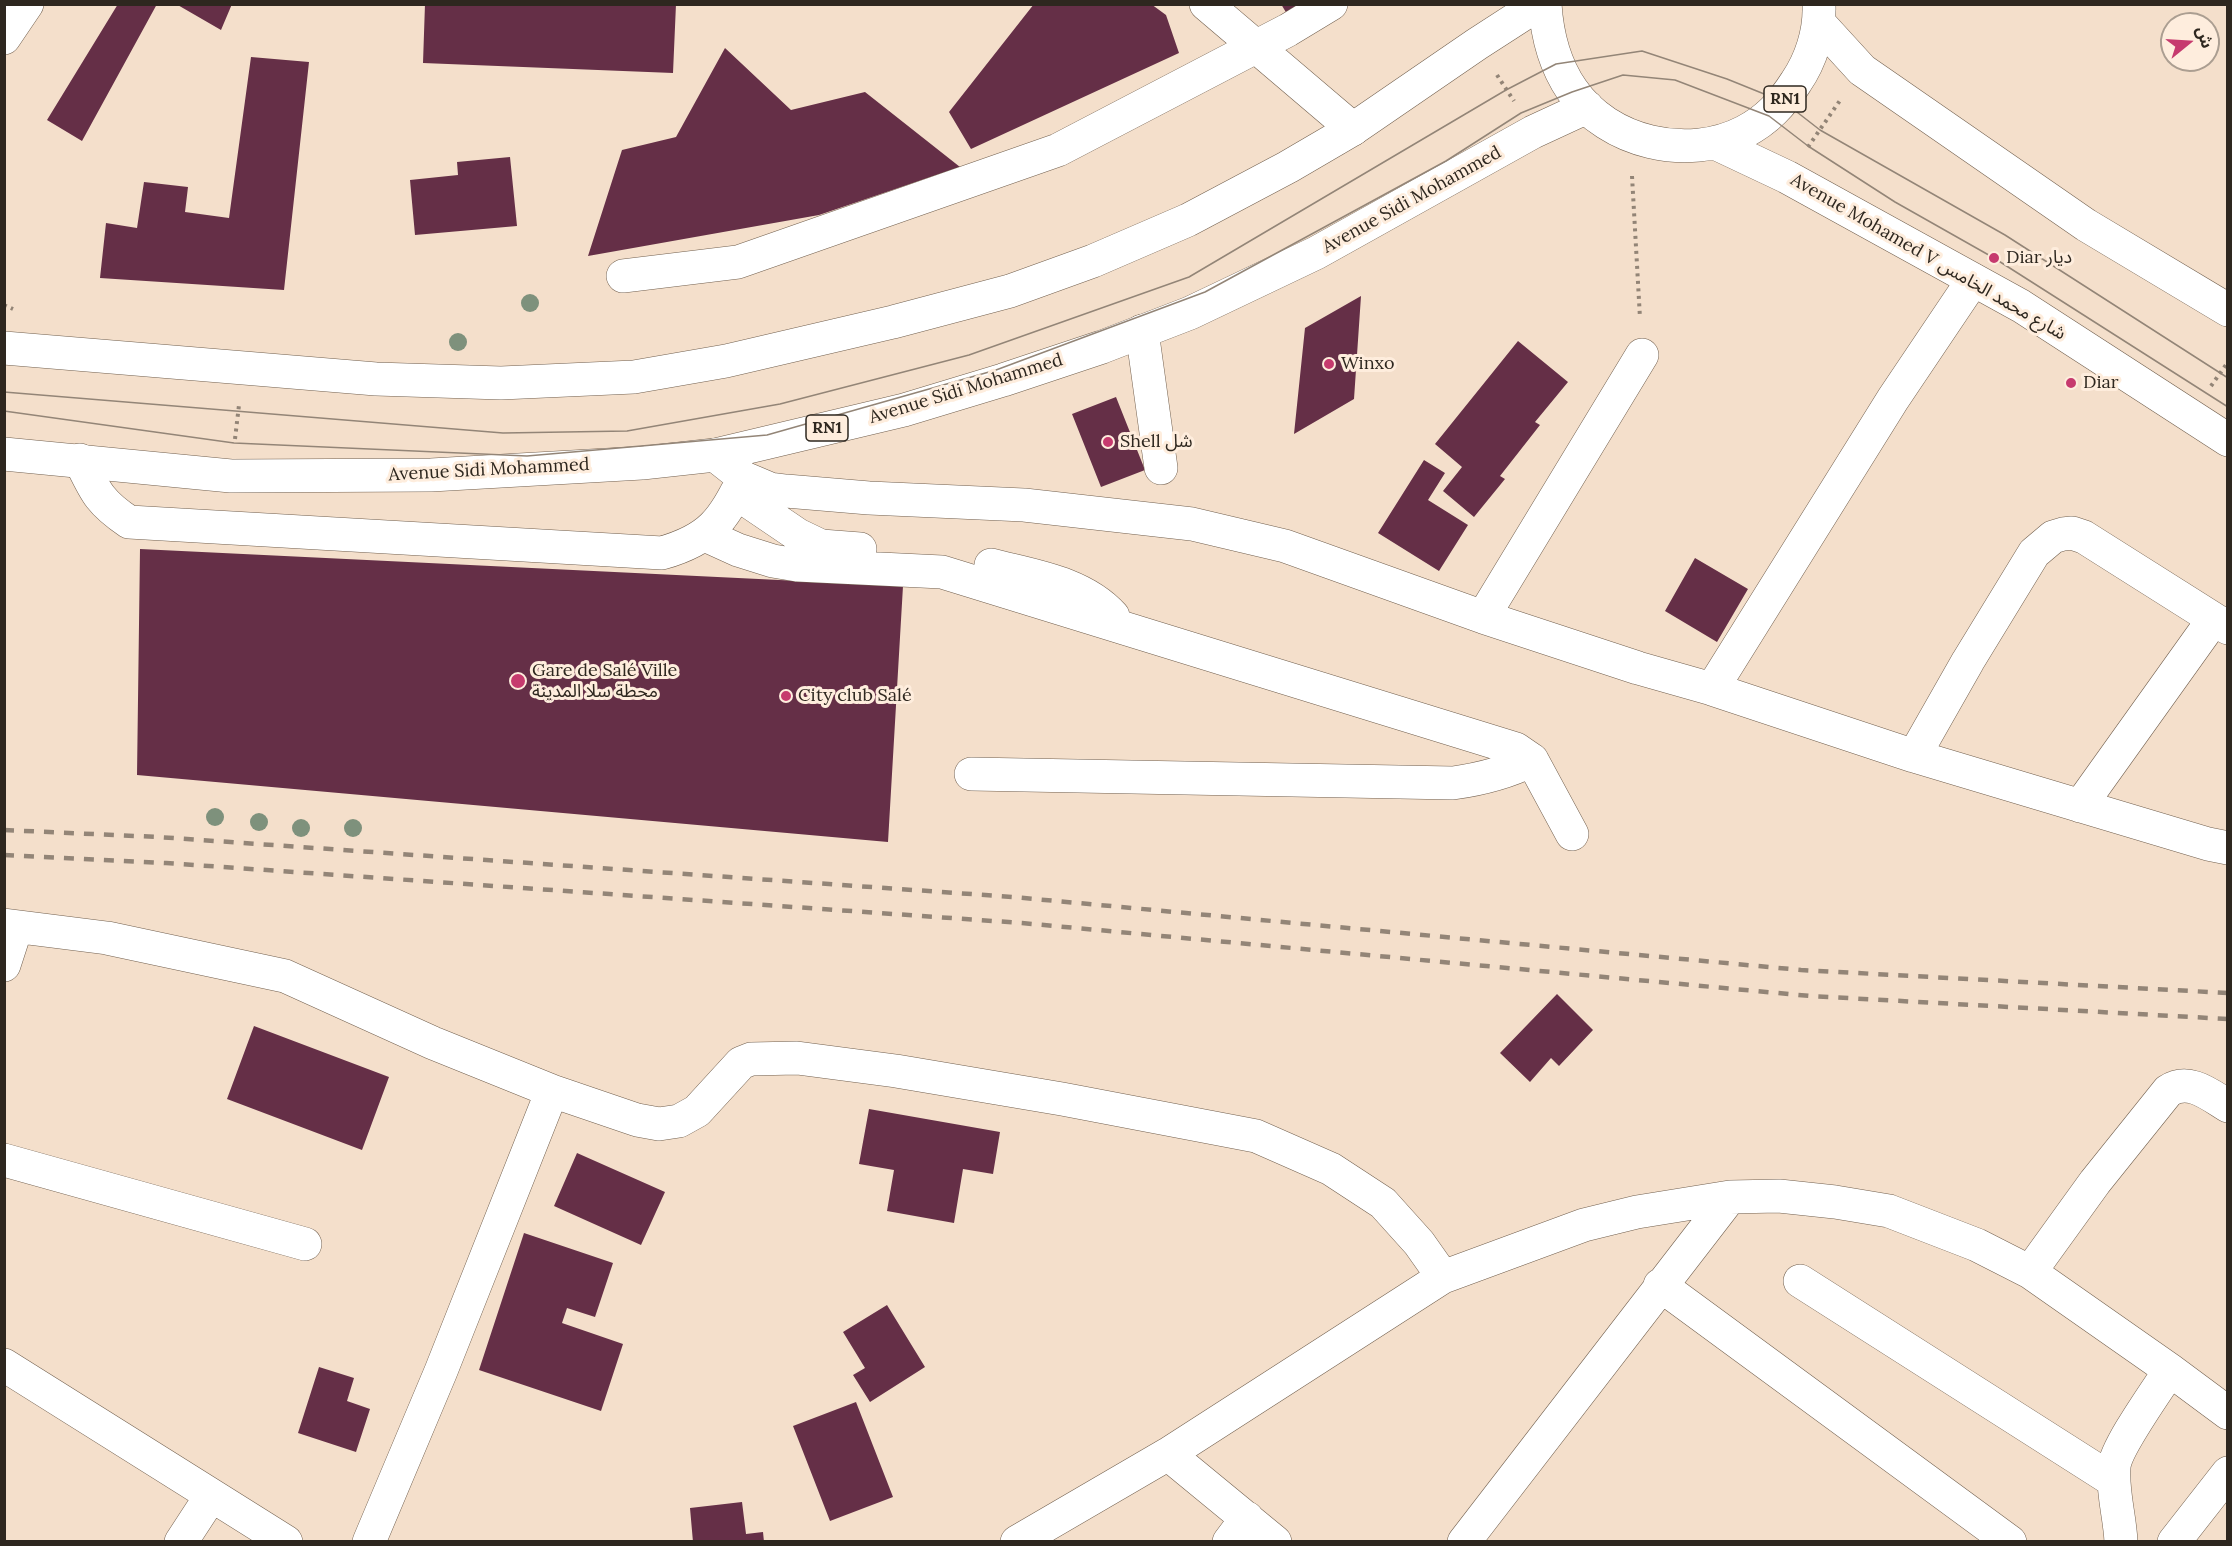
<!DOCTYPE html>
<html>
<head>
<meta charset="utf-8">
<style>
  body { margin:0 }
  #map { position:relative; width:2232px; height:1546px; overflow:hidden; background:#f4dfcb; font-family:Lora,"Noto Sans Arabic",serif }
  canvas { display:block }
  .frame { position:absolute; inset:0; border:6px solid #2e271f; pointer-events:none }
  .north { position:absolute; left:2160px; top:12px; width:60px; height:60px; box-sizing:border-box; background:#feeddd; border:2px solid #ab9e91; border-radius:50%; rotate:72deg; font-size:16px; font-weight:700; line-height:24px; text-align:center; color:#2e271f }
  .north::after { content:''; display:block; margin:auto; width:21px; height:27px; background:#c63a6e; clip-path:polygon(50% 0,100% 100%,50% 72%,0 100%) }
</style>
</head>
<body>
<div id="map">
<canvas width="2232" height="1546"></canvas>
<div class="frame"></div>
<div class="north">ش</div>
</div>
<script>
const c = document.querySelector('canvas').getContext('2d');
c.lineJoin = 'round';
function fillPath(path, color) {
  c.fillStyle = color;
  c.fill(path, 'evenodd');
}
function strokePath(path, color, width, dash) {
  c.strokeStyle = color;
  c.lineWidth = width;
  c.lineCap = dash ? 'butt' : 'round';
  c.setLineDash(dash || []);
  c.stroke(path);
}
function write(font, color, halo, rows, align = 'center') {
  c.font = font + ' Lora,"Noto Sans Arabic",serif';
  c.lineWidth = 6;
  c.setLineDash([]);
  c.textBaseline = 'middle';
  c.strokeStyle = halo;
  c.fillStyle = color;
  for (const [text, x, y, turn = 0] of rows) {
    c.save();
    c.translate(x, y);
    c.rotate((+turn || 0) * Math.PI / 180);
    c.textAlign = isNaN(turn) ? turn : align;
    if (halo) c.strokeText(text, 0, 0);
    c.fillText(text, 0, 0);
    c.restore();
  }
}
const building = new Path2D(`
  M118,4H157L82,141L47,120Z
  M176,4H232L221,30Z
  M425,4H676L673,73L423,63Z
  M1034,4H1151L1166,15L1179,53L971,149L949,112Z
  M1281,4H1301L1287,14Z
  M725,48L791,110L865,92L960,167L819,215L588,256L622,150L676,137Z
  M251,57L309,62L284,290L100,278L106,223L137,228L144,182L188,187L185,212L229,218Z
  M510,157L517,226L415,235L410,180L458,175L457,162Z
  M1361,296L1354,399L1294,434L1305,328Z
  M1518,341L1568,382L1535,422L1540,425L1500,476L1505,479L1474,517L1443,491L1462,467L1435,444Z
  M1116,397L1145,470L1101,487L1072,414Z
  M1424,460L1445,473L1428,500L1468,525L1439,571L1378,533Z
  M140,549L903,586L888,842L137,775Z
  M1695,558L1748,589L1717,642L1665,611Z
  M1557,994L1593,1030L1559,1066L1551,1058L1530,1082L1500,1053Z
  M254,1026L389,1077L362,1150L227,1099Z
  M869,1109L1000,1132L993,1174L963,1169L954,1223L887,1211L894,1170L859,1164Z
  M577,1153L665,1192L641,1245L554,1206Z
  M524,1233L613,1263L595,1317L567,1308L562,1323L623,1344L601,1411L479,1370Z
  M887,1305L925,1367L870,1402L853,1375L865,1368L843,1332Z
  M319,1367L354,1378L347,1401L370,1409L356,1452L298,1433Z
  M856,1402L893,1497L830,1521L793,1426Z
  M742,1502L746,1534L763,1532L764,1542H693L690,1508Z`);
const path = new Path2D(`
  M1497,75L1514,101
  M1808,147L1841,99
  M1632,176L1640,318
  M4,305L13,309
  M2211,386L2228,362
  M235,439L239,405`);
const minor = new Path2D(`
  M1206,4L1353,129
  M4,38L27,4
  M623,276L738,262L1058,150L1288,30L1331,4
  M1142,331L1161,468
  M715,455L744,478L770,489L786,491L869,498L1024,505L1192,524L1285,546L1483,617L1638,668L1712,689L1914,756L2208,844L2228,848
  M80,460C95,491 99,502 129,522L662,553C711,539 722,521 744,478
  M736,493L798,535L821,546L860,549
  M705,535L738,550L773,561L797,565L942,572L1516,749L1532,760L1572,834
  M991,565C1033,576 1082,582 1113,616
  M1483,617L1642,355
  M1712,689L1893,399L1973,280
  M1914,756L1968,661L2034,553L2053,537L2063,534L2072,533L2084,537L2228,628
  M971,774L1453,783C1482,779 1506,773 1532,760
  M2080,806L2213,620
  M4,925L107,938L285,976L433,1043L552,1091L637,1120L659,1124L679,1121L697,1111L741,1063L751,1059L797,1058L896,1071L1062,1099L1256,1136L1331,1169L1383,1203L1419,1243L1443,1277
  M4,965L16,928
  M4,1160L305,1244
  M2030,1272L2095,1182L2168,1091C2189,1077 2210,1095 2228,1106
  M1800,1281L2114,1481
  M1660,1285L2010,1542
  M4,1365L286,1542
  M1168,1454L1275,1542
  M181,1542L211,1496
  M369,1542L441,1371L552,1091
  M1017,1542L1168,1454L1443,1277L1584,1225L1637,1212L1730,1197L1779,1196L1835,1202L1889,1211L1977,1245L2030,1272L2170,1370L2228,1413
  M1229,1542L1247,1518
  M1464,1542L1730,1197
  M2121,1542C2120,1517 2112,1492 2114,1467C2116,1447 2158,1389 2170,1370
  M2174,1542L2228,1473`);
const major = new Path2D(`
  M1545,4C1547,36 1554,64 1572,90C1608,143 1688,161 1744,132C1767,120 1782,104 1796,82C1811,60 1820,32 1819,5
  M1819,23L1862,70L2086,225L2228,310
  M1715,143L1787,177L2021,306L2228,440
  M4,348L376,379L501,383L634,377L726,361L893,322L1010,291L1093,261L1188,220L1288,167L1353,129L1477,44L1539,4
  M4,454L231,476L431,475L642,463L715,455L904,410L1003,380L1102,347L1190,313L1316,253L1533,132L1587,107`);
const tram = new Path2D(`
  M4,392L503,433L627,431L780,404L969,355L1189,277L1506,90L1556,64L1642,51L1727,79L1784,102L1820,130L2005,235L2228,378
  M4,411L234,443L527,456L767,435L996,370L1205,292L1446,161L1521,113L1572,92L1623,75L1675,80L1769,116L1808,146L1895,202L1994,258L2228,407`);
const rail = new Path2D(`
  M4,830L158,837L1013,897L1801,970L2228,993
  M4,855L166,863L1022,923L1810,996L2228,1019`);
const trees = [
  [530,303],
  [458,342],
  [215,817],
  [259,822],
  [301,828],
  [353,828]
];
const markers = [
  [1994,258,6,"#c63a6e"],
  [1329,364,6,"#c63a6e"],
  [2071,383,6,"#c63a6e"],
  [1108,442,6,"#c63a6e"],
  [518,681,8,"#c63a6e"],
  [786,696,6,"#c63a6e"]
];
const shields = [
  [1785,99,42],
  [827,428,42]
];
const shieldNames = [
  ["RN1",1785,99],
  ["RN1",827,428]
];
const streetNames = [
  ["Avenue Sidi Mohammed",1412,200,-29],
  ["Avenue Mohamed V شارع محمد الخامس",1928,257,30],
  ["Avenue Sidi Mohammed",966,389,-17],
  ["Avenue Sidi Mohammed",489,470,-3]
];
const poiNames = [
  ["Diar ديار",2006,258],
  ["Winxo",1341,364],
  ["Diar",2083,383],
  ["Shell شل",1120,442],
  ["Gare de Salé Ville",532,671],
  ["محطة سلا المدينة",532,692],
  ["City club Salé",798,696]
];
fillPath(building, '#652f47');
strokePath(minor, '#72604f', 34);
strokePath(major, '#72604f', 34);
strokePath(path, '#928476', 4, [3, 4.5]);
strokePath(minor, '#fff', 33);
strokePath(major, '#fff', 33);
strokePath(tram, '#938577', 1.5);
strokePath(rail, '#938577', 4.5, [10, 10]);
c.fillStyle = '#7e917c';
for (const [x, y] of trees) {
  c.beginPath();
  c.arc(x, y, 9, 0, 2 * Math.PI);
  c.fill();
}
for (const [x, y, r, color] of markers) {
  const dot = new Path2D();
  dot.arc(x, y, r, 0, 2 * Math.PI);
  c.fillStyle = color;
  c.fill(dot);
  strokePath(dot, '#feeddd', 2);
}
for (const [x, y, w] of shields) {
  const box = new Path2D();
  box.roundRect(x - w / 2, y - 13, w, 26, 4.5);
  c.fillStyle = '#feeddd';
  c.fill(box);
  strokePath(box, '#2e271f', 1.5);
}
write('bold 16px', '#2e271f', null, shieldNames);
write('18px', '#2e271f', '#feeddd', streetNames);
write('18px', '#2e271f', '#feeddd', poiNames, 'left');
</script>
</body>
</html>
